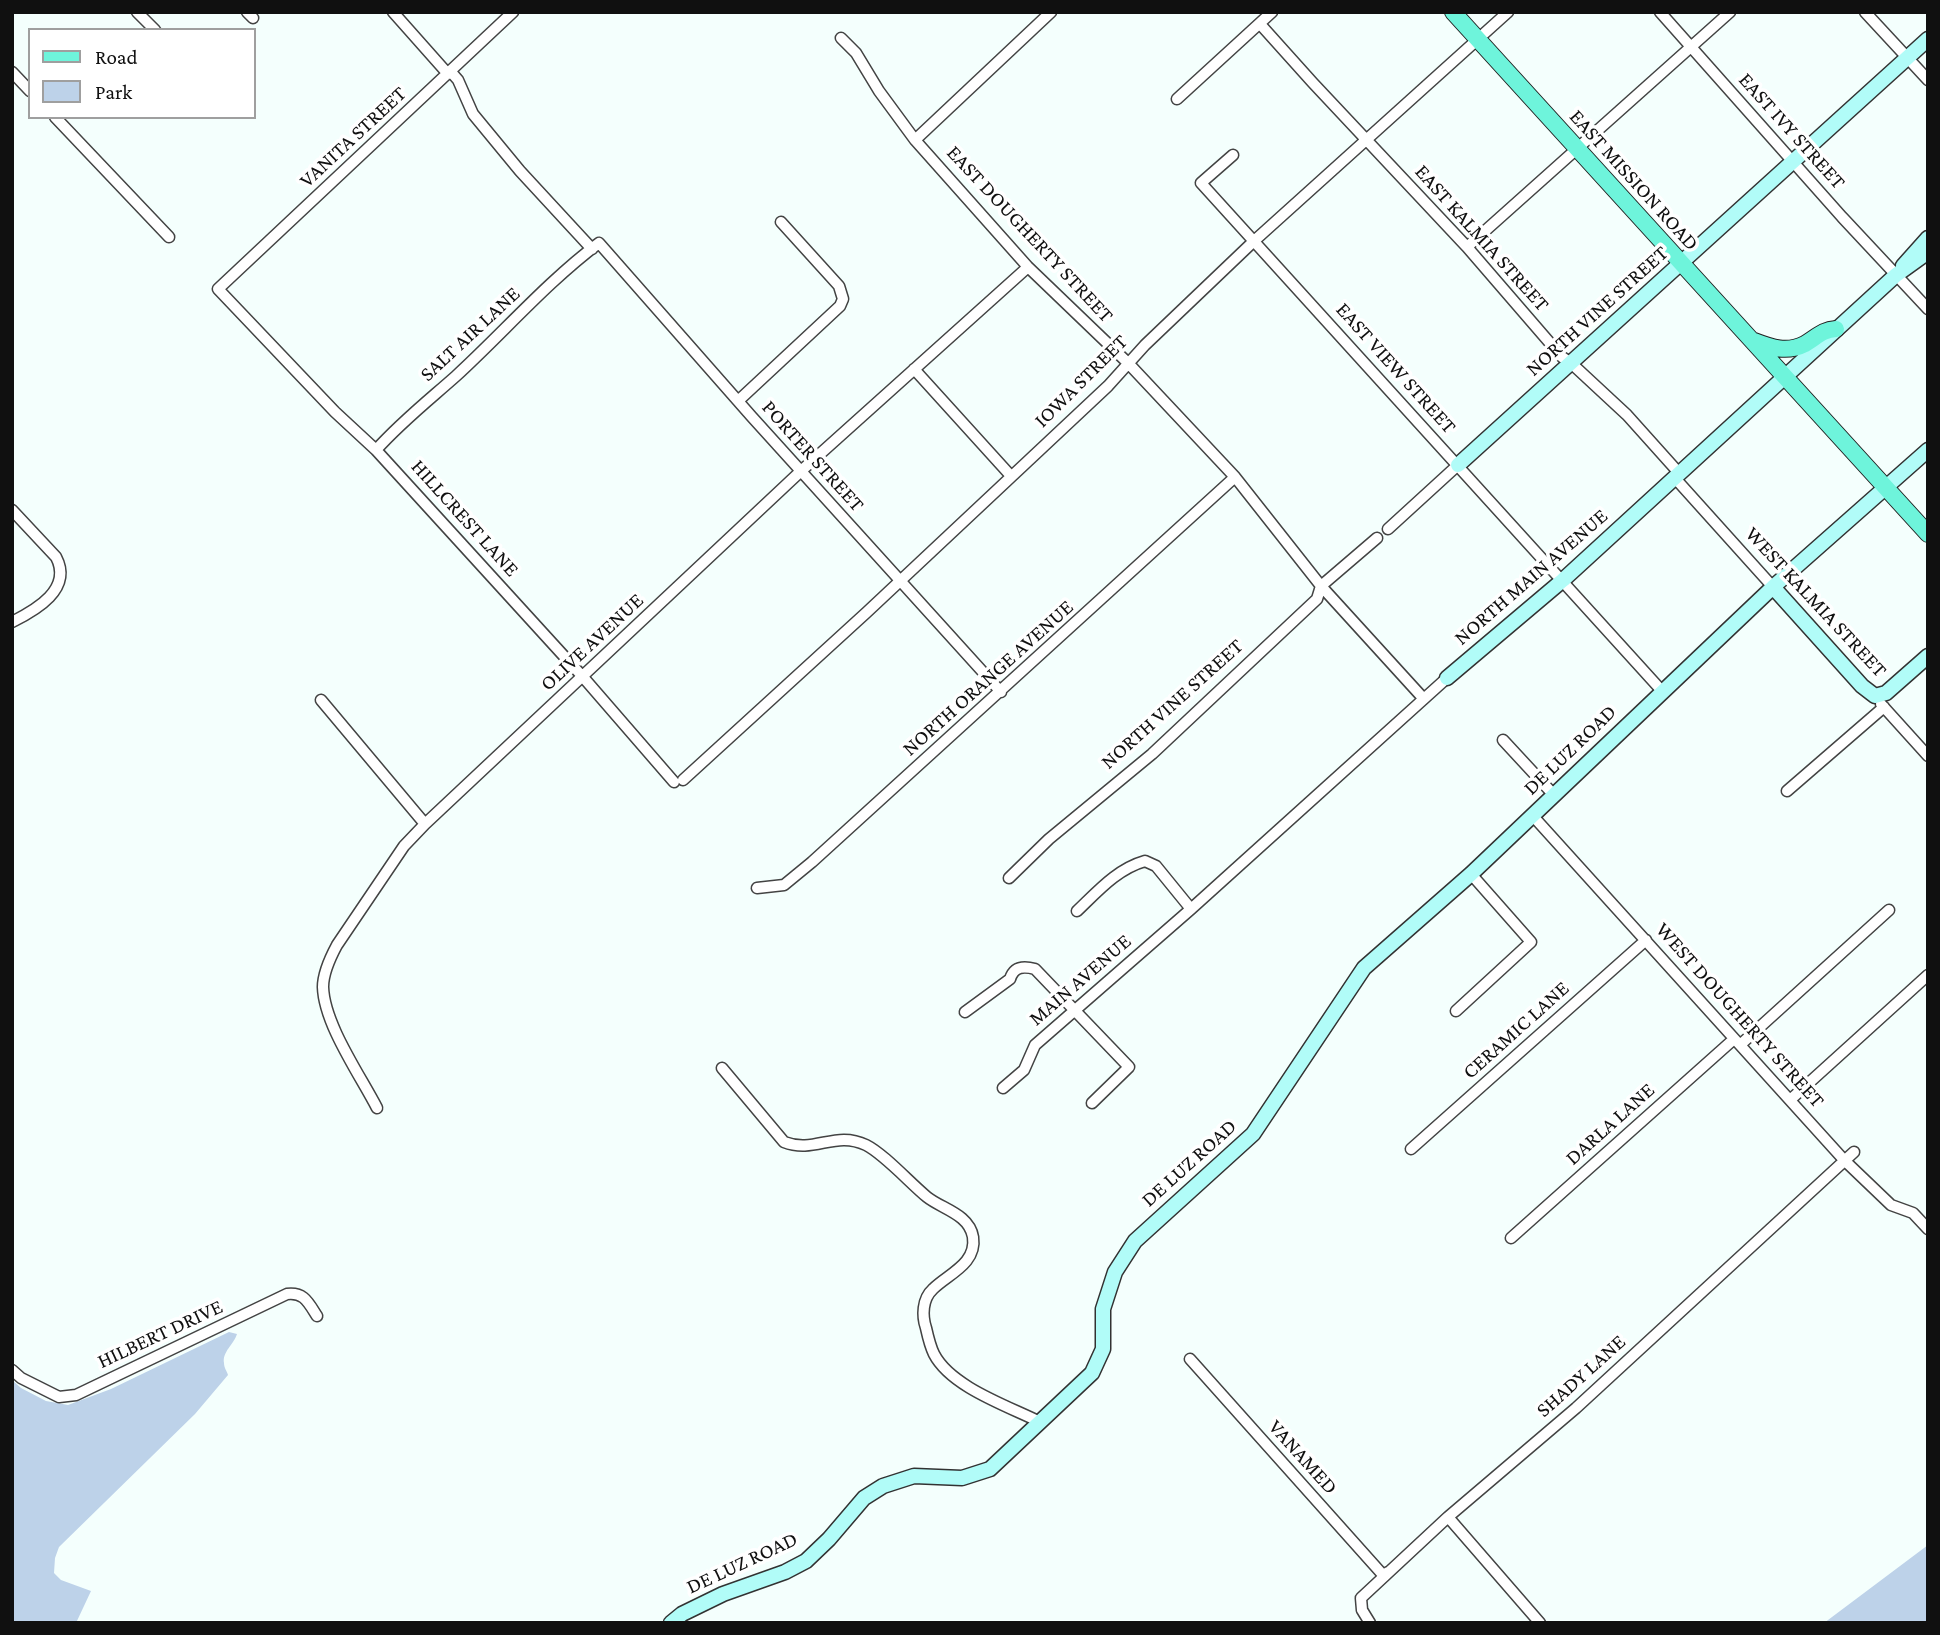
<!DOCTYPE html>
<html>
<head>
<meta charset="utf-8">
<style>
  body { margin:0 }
  #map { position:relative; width:1940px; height:1635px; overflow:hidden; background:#f4fffd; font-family:"Crimson Pro",serif }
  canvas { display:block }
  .frame { position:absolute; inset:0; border:14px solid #101010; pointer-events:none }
  .legend { position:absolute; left:28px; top:28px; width:228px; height:91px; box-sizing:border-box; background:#fff; border:2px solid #9f9f9f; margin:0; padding:9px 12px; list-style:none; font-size:21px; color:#101010 }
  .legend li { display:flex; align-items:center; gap:14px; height:35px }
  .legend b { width:35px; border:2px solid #9f9f9f }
</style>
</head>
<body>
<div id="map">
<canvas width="1940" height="1635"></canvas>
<div class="frame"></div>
<ul class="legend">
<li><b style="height:9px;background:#6ef4db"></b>Road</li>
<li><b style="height:19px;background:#bdd2e9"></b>Park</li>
</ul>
</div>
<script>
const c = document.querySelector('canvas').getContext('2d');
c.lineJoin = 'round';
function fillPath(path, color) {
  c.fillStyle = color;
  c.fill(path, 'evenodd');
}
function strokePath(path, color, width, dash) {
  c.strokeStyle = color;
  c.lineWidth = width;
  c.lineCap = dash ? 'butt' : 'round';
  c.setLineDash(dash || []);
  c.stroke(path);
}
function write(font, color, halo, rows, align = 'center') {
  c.font = font + ' "Crimson Pro",serif';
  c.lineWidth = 7;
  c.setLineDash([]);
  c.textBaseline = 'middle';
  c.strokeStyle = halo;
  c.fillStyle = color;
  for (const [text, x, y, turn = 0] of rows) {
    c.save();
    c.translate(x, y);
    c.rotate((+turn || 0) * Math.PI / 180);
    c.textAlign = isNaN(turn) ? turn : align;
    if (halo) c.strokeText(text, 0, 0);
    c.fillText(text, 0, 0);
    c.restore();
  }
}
const green = new Path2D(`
  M229,1332L237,1334C234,1344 222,1352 224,1363C224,1368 227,1371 228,1375L195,1414L59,1547L55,1558L54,1573L61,1580L91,1591L76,1623H12V1380L21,1388L46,1401L68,1405L111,1389Z
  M1928,1545V1623H1824Z`);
const street = new Path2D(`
  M137,12L155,30
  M247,12L253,18
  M393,12L448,74
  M513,12L218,289L335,412L376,450L583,677L674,782
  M1660,12L1842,217L1928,309
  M1865,12L1928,80
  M1260,24L1313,83L1467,247L1562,357L1571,363L1627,415L1679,473
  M841,38L856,53L879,91L915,140L1028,267L1128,363L1235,477L1321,586L1423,698
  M12,72L30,91
  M451,72L458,80L473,114L520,171L592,249
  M1177,99L1272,12
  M55,117L169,237
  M915,140L1051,12
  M1233,155L1201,183L1662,691
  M1467,247L1730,12
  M914,369L1011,476
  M738,401L840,306L843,299L839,286L781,222
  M376,450C401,422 429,400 456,376C504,332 547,282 599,243L752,417L1001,692
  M1674,477L1773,587
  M12,510L56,557C73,589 36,610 12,622
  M1388,529L1458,465
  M321,700L425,824
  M1881,704L1928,756
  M1503,740L1553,794
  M683,780L867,612L1108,386L1145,345L1254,241L1508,12
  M1787,791L1884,707
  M1532,815L1844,1160L1891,1205L1913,1213L1928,1229
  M1009,878L1049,839L1152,754L1317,599L1321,586L1377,538
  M757,888L784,885L812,862L1235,477
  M1077,911C1098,891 1117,869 1145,861L1156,866L1191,909
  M1456,1011L1531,942L1471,874
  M965,1012L1010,979C1014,966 1024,966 1035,969L1129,1067L1092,1103
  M1740,1045L1889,910
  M722,1068L784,1142C815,1154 835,1130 866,1145C884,1154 910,1183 927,1197C942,1209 969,1214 973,1237C977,1264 948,1274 933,1289C922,1299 922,1316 926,1328C928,1337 930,1346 934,1354C951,1387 1008,1406 1040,1422
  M1003,1088L1024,1070L1035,1045L1191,909L1447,678
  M1790,1100L1928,975
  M377,1108C360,1075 324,1024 323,987C323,973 330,958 337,945L404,846L425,824L801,471L1028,267
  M1411,1149L1646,940
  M1511,1238L1734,1039
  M1190,1359L1383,1575L1388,1572
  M12,1370L21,1378L59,1397L76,1395L287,1294C304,1292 308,1302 317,1316
  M1448,1517L1540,1623
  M1370,1623L1362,1610L1361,1598L1448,1517L1576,1408L1854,1152`);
const secondary = new Path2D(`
  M1903,266L1928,238
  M1458,465L1928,39
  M1773,587L1862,686L1875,696L1886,693L1928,656
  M1447,678L1563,580L1896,275L1928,252
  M671,1623L682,1614L723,1594L785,1572L806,1561L829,1539L864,1498L883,1486L914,1476L962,1478L990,1469L1092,1373L1103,1349V1309L1115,1272L1135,1241L1253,1134L1364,968L1471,874L1773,587L1928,450`);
const primary = new Path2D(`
  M1453,12L1928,534
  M1754,341C1772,348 1787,353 1805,344C1817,337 1822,330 1836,329`);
const streetNames = [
  ["EAST IVY STREET",1792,131,48],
  ["VANITA STREET",353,137,-43],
  ["EAST MISSION ROAD",1634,180,48],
  ["EAST DOUGHERTY STREET",1030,234,47],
  ["EAST KALMIA STREET",1482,238,48],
  ["NORTH VINE STREET",1597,311,-42],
  ["SALT AIR LANE",470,334,-43],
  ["EAST VIEW STREET",1396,368,48],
  ["IOWA STREET",1081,381,-45],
  ["PORTER STREET",813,456,48],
  ["HILLCREST LANE",465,518,48],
  ["NORTH MAIN AVENUE",1531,577,-41],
  ["WEST KALMIA STREET",1816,602,47],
  ["OLIVE AVENUE",592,642,-43],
  ["NORTH ORANGE AVENUE",988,678,-42],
  ["NORTH VINE STREET",1172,704,-42],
  ["DE LUZ ROAD",1570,750,-44],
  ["MAIN AVENUE",1080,980,-41],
  ["WEST DOUGHERTY STREET",1740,1015,48],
  ["CERAMIC LANE",1516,1030,-42],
  ["DARLA LANE",1610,1124,-42],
  ["DE LUZ ROAD",1189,1163,-42],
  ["HILBERT DRIVE",160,1334,-25],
  ["SHADY LANE",1581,1376,-42],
  ["VANAMED",1303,1457,48],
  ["DE LUZ ROAD",742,1563,-25]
];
fillPath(green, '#bdd2e9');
strokePath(street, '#434343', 13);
strokePath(secondary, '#323232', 17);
strokePath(primary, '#212121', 18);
strokePath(street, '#fff', 10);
strokePath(secondary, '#b1fcf8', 14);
strokePath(primary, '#6ef4db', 16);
write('21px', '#101010', '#fff', streetNames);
</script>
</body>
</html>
